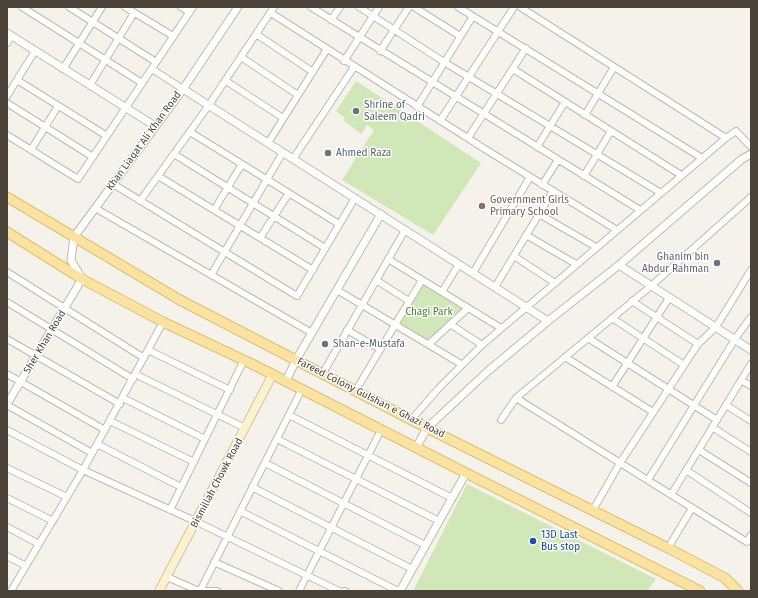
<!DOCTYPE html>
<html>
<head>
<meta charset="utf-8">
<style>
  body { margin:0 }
  #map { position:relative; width:758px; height:598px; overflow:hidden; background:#f5f2ec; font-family:"Fira Sans",sans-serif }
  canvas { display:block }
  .frame { position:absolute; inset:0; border:8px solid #494339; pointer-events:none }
</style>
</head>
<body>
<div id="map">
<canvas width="758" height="598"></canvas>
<div class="frame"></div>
</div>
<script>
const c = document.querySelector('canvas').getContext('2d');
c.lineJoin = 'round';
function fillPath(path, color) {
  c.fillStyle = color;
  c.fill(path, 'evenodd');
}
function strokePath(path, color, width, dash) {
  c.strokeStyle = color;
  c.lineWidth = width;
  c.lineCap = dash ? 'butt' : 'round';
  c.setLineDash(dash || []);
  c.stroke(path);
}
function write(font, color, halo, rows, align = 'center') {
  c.font = font + ' "Fira Sans",sans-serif';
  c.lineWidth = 3;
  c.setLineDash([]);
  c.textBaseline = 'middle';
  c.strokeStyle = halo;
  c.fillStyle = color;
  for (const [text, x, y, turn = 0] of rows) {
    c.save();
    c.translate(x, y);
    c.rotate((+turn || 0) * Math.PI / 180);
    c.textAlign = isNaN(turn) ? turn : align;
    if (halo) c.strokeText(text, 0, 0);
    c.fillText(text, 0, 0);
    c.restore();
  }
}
const green = new Path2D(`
  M356,81L481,163L433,235L342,180L374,130L367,125L361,134L343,120L345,118L336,111Z
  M422,280L468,308L429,344L395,324Z
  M467,484L656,579L647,591H413Z`);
const minor = new Path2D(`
  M22,7L142,83
  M69,7L156,62
  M125,7L173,36
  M181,7L189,12
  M311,7L640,210
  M359,7L444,62L661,193
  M414,7L460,36
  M458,7L702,158
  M520,7L726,138L736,131L751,147
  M271,13L488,151L617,230
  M331,20L340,7
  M256,34L313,72
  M7,43L11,36
  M380,51L409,7
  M241,57L298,95
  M344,61L379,7
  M63,69L102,7
  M152,69L183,89
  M513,69L681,175
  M17,80L107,136
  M226,81L283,118
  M90,85L134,13
  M7,96L35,51
  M7,103L93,157
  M417,107L473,16
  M585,115L614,67
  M440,121L514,7
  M190,132L339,224
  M7,135L78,179L193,7
  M468,138L526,48
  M268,143L327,49
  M537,147L565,102
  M31,150L58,106
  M174,154L325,248
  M293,159L354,67
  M158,176L313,270
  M584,176L611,131
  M113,184L297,296L355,198
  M542,185L558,160
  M140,201L209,105L274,7
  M95,208L312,333
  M214,210L242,164
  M539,214L596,247
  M526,235L576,264
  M260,238L289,193
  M514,256L555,283
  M388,259L501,328
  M7,272L144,358
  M473,273L530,177
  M211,275L283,152
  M376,280L409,301
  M495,287L553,191
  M337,290L461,364
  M442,292L459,264
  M632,301L698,344
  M7,302L133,379
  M612,318L684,365
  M450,324L482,345
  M347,330L380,349
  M588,338L717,420
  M7,339L120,404
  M429,344L468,308
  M148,350L230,390
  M565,357L653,412
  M323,373L405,230
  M7,374L105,430
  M135,374L245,428
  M741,380L751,386
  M612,387L669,298
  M356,390L422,280
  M123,398L205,439
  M516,398L747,542L751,535
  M7,405L92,453
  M726,405L751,421
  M289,415L452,498
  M412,419L438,389L482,345L726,138
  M501,420L516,398L651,286L751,197
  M110,421L194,462
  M712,427L751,452
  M7,430L83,470L197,522L339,591
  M277,439L439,521
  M97,444L181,487
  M699,450L751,483
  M265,463L425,545
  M7,468L67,497
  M686,470L751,513
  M648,480L735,339L751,317
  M252,487L412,569
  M671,495L751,364
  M7,498L53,521
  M170,510L244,360
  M593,510L620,463L698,344L716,327L751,270
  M240,511L398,591
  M7,527L39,544
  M668,548L692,508
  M7,556L26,566
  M214,562L279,591
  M167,577L199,591
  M11,591L83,470L163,322
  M200,591L302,389
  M200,591H217
  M299,591L381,430
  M344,591H345`);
const tertiary = new Path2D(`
  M7,33L155,126
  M183,89L548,321
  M619,265L751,350
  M286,381L296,360L381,214
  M7,404L82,279L71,260L74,237L183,89L238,7
  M416,448L427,428L488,371L548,321L619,265L742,159L751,154
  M400,591L466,473`);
const secondary = new Path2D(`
  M159,591L273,374`);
const primary = new Path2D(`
  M7,197L180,300L427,428L668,548L725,578L738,591
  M7,232L82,279L163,322L254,365L466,473L700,591`);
const markers = [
  [356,111,4,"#6b7280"],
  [328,153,4,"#6b7280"],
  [482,206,4,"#8d6e63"],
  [717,263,4,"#6b7280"],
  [325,344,4,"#6b7280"],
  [533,541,4,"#1a4fb4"]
];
const worshipNames = [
  ["Shrine of",364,105],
  ["Saleem Qadri",364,117],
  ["Ahmed Raza",336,153],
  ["Ghanim bin",709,257,"right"],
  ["Abdur Rahman",709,269,"right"],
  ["Shan-e-Mustafa",333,344]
];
const streetNames = [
  ["Khan Liaqat Ali Khan Road",144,141,-54],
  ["Sher Khan Road",45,342,-59],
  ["Fareed Colony Gulshan e Ghazi Road",371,398,27],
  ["Bismillah Chowk Road",217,483,-62]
];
const educationNames = [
  ["Government Girls",490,200],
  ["Primary School",490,212]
];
const parkNames = [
  ["Chagi Park",429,312]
];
const transitNames = [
  ["13D Last",541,535],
  ["Bus stop",541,547]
];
fillPath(green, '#d0e7b7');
strokePath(minor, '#c0baae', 8);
strokePath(tertiary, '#c0baae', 9);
strokePath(secondary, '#d2c69d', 10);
strokePath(primary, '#dfc070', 11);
strokePath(minor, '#fff', 6);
strokePath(tertiary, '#fff', 7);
strokePath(secondary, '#fcf2ce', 8);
strokePath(primary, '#fae2a0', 9);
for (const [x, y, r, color] of markers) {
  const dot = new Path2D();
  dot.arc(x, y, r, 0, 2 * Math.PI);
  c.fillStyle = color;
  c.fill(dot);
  strokePath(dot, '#fff', 1.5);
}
write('10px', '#5b616d', '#fff', worshipNames, 'left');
write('10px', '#494339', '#fff', streetNames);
write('10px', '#785e54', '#fff', educationNames, 'left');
write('10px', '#49792e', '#fff', parkNames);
write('10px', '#164399', '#fff', transitNames, 'left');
</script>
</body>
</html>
